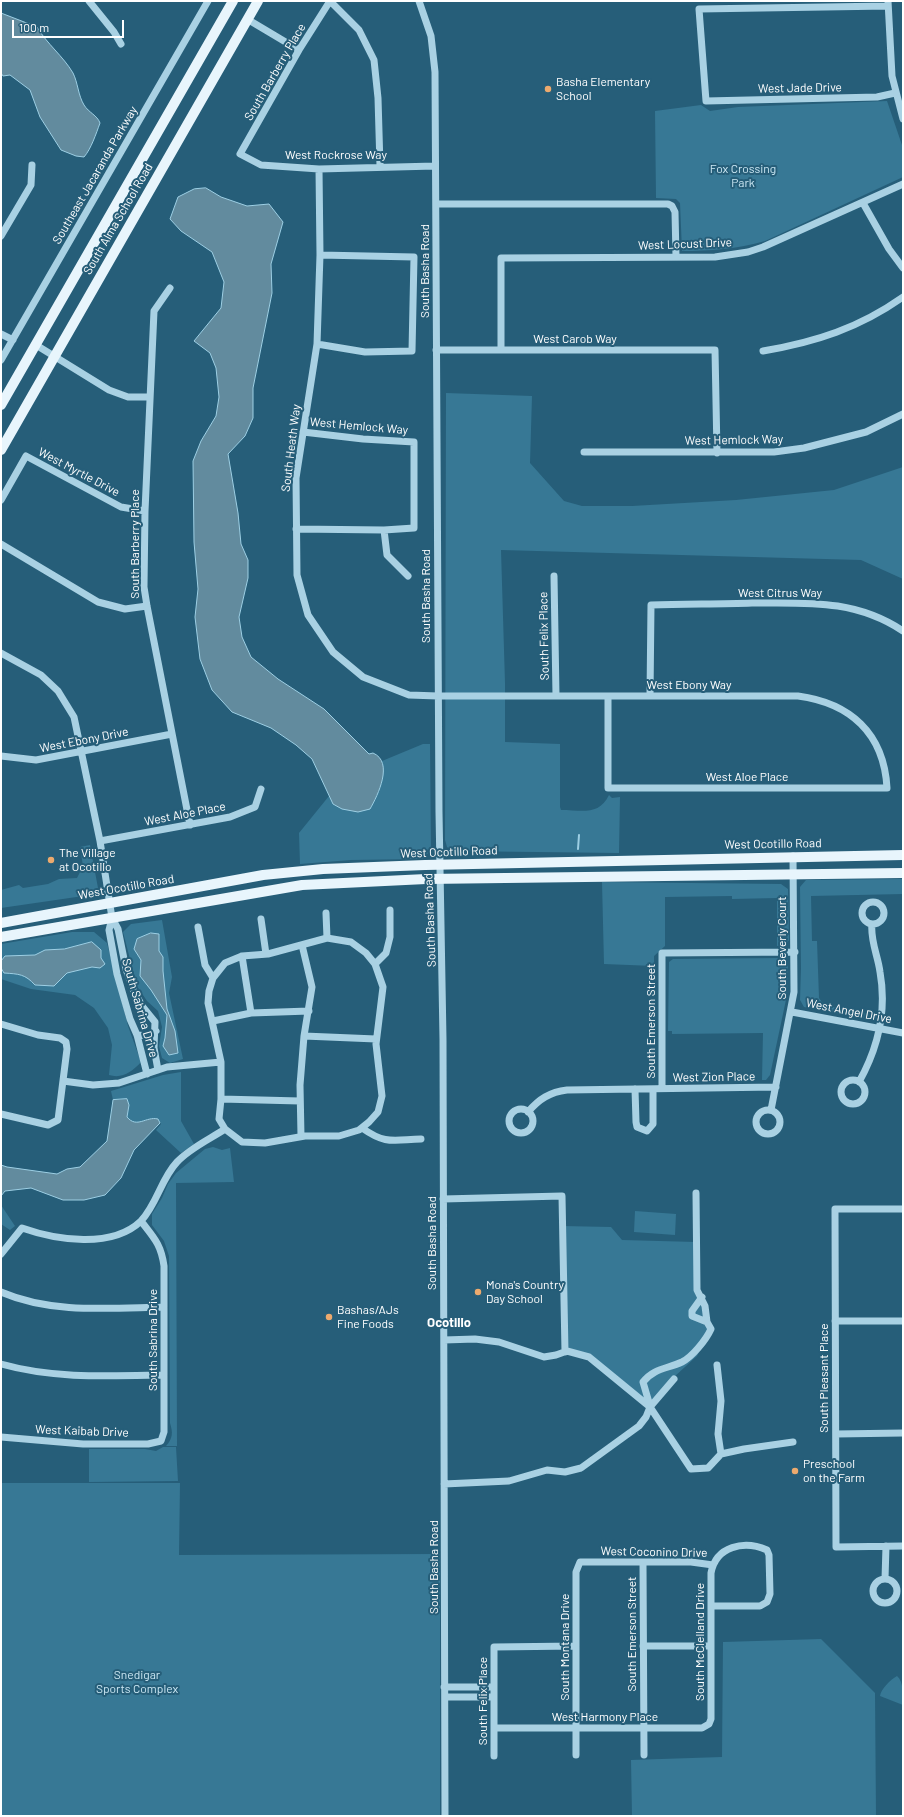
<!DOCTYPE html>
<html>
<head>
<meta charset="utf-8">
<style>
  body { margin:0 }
  #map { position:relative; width:904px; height:1817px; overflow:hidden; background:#265e79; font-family:Barlow,sans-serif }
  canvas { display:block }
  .frame { position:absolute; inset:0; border:2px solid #fff; pointer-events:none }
  .scale { position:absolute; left:12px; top:20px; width:112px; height:18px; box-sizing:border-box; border:2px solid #fff; border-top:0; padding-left:5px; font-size:12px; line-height:14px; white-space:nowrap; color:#fff; -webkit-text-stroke:3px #265e79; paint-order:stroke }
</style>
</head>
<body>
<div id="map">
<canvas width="904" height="1817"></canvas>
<div class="frame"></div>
<div class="scale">100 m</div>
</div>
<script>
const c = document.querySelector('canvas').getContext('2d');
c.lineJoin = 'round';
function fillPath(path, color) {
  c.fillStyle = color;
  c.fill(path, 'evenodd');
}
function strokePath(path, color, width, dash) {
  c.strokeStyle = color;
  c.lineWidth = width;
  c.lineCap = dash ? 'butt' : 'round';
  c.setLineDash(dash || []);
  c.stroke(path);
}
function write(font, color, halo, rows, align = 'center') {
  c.font = font + ' Barlow,sans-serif';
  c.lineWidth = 4;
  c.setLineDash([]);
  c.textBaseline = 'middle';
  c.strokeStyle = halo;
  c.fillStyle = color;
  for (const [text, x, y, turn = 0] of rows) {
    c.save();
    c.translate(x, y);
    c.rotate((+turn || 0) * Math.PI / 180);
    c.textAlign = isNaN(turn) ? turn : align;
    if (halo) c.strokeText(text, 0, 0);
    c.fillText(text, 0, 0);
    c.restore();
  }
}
const green = new Path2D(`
  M887,101L903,148V177L765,241C737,249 710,251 682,251L680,203L676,199L656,198L655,111L701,105L710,111L738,107Z
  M446,393L532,396L530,463L564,501L582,506H632L736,500L834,490L903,467V579L861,560L501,550L505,683V742L560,744V807L561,810C582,810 599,816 609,795L612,798L620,797L619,853L453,851L447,847L445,840Z
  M423,744H430L431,850L422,859L351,860L300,864L299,833L329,796L333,804L370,809C377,796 386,777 382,761Z
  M90,845L98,888L97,894L1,908V890L19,885L23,888L48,884L59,879L77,878L83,866L80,847Z
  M903,879V894L811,896L812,941H817L819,998L824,1005L873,1015L868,1019L804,1007L800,1000L801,969L800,887L806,880Z
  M602,882L781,884L788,889L789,940L785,945L777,946V898L732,899V896L665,897V946L654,956V966L604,964Z
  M162,920L172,977L169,993L183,1059L170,1063L162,1058L159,1046L162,1027L158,1011L147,1001L137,986L123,932L131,924Z
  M72,932H94L107,943L128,1026L141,1062C132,1072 122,1079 109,1075L112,1045L108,1028L94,1008L75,995L31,989L1,979V944Z
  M782,958L788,964L787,995L770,1075L766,1080H762L763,1033L672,1034V1031H668L669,962L673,959Z
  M181,1072V1121L194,1144L181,1153L156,1130L161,1124L158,1119C146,1116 138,1129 127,1118L129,1105L120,1099L113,1100L111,1091L163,1075Z
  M213,1147L222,1150L230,1148L234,1182L176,1183L177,1446H166C173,1438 173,1433 170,1423L169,1256L164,1241L152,1225V1214L162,1198L168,1184L176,1173L205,1149Z
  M1,1205L15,1226L10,1230L1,1224Z
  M635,1211L676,1214L675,1235L634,1232Z
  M562,1226L611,1227L622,1240L696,1242L697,1290L711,1329L697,1356L674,1377L648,1406L589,1357L565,1352Z
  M163,1447H176L178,1481L89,1482V1449H145L156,1451Z
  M1,1483H180L179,1555L440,1554V1816H1Z
  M821,1639L875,1693L876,1816H632L631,1760L722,1757L723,1642Z
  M897,1676C904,1682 903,1696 903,1705L880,1696C881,1689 890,1680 897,1676Z`);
const water = new Path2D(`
  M1,13L37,27C47,44 63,56 73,73C78,83 78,95 84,105C89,113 97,115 100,123C96,134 91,149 84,157L76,156L61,150L40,117L30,90L10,75L3,76L1,73Z
  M206,188L221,197L247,206L269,204L283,222L271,264L272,293L253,388V418L245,436L228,454L238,513L241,544L248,560V578L239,617L242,637L251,657L278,679L324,709L369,754L373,753C394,762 378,795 370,809L358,812L342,809L333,804L312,759L296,745L271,728L232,712L212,690L200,659L195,617L198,589L194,542L193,461L201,441L216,416L219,397L216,368L210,353L194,341L221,308L224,282L212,252L181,231L170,219L178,197L194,189Z
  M151,933L159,934V951L163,957V971L167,1009L175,1031L178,1053L169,1055L163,1046L165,1038L167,1015L151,990L140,976L141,960L134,949L137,939Z
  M92,942L101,950V958L105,964L100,968L92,967L67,973L54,986L35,985C25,974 19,974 4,973L1,968V961L5,956L35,955L45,950L64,949Z
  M127,1099L129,1105L127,1117C137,1129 146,1116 158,1119L160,1123L134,1150L121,1178L105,1195L84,1200H63L31,1188L5,1191L1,1196V1165L7,1167L57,1174L67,1169L80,1167L107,1141L113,1100Z`);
const stream = new Path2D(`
  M578,849L579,835`);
const minor = new Path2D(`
  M89,1L114,32L121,44
  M330,1L299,50L240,154L261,165L319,169L435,166
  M330,1L359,30L374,60L378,98L380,166
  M419,1L431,36L435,72L439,812L443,1039L445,1816
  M888,1L892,76L903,119
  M888,6L699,9L706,101L877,97L895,93
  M247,19L299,50
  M319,169L320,255L317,344L296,478L297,575L308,615L333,652L363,677L409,695L438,696C558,696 678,696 798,696C850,703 884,733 887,788H608V696
  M863,203L889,249L903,268
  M436,204H668L672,206L675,212L676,257
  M1,236L31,185L32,165
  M170,288L154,311L145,511L144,587L147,606L190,825
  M1,334L13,340
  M317,344L365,352L412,351L414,257L320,255
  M36,345L109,390L128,397H149
  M436,350H715L717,453
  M501,350V258L715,257L748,252L763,247L903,184
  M763,351C816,342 859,328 903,297
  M1,360L208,1
  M584,452H774L804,448L866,432L903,414
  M1,500L26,456L121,507L145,511
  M296,529L384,530L414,528V442L363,439L303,432
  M384,530L387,555L408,576
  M1,544L98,602L125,609L147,606
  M554,576L556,696
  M1,653L41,675L58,691L74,717L100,841L112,918L118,929L126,969L133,989L142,1006L155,1022L154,1048L158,1070
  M650,696L651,605C685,604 719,604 752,603C807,603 855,599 903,631
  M1,756L36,760L172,734
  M100,841L230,817L255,807L261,789
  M862 913a11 11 0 1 1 22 0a11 11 0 1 1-22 0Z
  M326,913L327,938
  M112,918L109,930L117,974L130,1019L137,1035L147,1074
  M261,919L266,954
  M198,927L205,965L213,978
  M327,938L351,942L366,953L375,964L383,987L376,1044L382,1096L378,1112L369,1122L359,1130L339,1136H305L265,1143L242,1142L225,1129L219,1119L221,1099V1062L208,1003L209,991L213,978L225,963L242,956L268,954Z
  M242,956L251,1013
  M375,964L386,953L390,937V910
  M792,1012L903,1033
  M213,1021L251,1013L309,1011
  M1,1024L38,1035L60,1038L66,1042L67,1049L58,1120L48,1125L1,1114
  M137,1035L149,1036L156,1031
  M304,1036L376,1039
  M841 1092a12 12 0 1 1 24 0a12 12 0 1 1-24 0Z
  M63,1081L93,1085L119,1083L167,1067L221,1062
  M859,1082C878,1048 887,1011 880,972C878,956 870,940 872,924
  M662,1088V953L795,952
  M635,1089L636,1122L637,1127L647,1131L653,1124V1089
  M221,1099L300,1101
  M509 1121a12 12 0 1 1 24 0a12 12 0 1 1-24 0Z
  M771,1110L794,992L793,856
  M756 1122a12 12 0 1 1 24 0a12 12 0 1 1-24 0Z
  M528,1112C539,1099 550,1092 567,1090L776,1087
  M362,1128C386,1145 393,1140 421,1139
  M301,1136L300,1085L304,1036L312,987L302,945
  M443,1199L562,1196L565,1352
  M903,1209H835L836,1547L903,1546
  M1,1254L22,1228C56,1240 112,1249 141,1221C157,1204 161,1179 177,1162C190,1148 210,1139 225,1129
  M1,1292C52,1314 110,1308 164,1307
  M702,1297L692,1311V1316L707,1322
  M835,1321H903
  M444,1340L475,1339L499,1342L544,1357L556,1355L567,1351L589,1357L650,1407L691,1469L708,1468L721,1454L744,1449L793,1442
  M1,1364C54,1379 109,1376 164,1375
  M717,1365L721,1401L718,1434L721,1454
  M650,1406L643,1382C654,1368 667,1369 682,1362C692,1357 706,1340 711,1329L707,1322L705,1306L697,1290L696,1193
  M836,1434L903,1433
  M1,1437L83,1444H148L161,1441L164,1432V1266C161,1244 154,1238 141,1221
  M444,1484L509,1481L547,1470L565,1472L581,1468L639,1426L646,1417L650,1407L674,1379
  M643,1562L644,1755
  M885,1579L886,1546
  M873 1591a12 12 0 1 1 24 0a12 12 0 1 1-24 0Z
  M643,1646H711
  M444,1687H494
  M445,1697H494
  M494,1728H702L709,1724L711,1719V1573C716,1546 744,1540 767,1550L769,1555L770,1594L767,1602L760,1606H711
  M576,1755V1572L580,1562H691L713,1565
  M494,1756V1647L576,1646`);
const major = new Path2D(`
  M1,405L233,1
  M1,450L258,1
  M1,923L263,875L323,869L425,865L903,855
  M1,937L302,885L426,879L903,873`);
const markers = [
  [548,89,4,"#ecaa6e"],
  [51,860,4,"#ecaa6e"],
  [478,1292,4,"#ecaa6e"],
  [329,1317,4,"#ecaa6e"],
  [795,1471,4,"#ecaa6e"]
];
const streetNames = [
  ["South Barberry Place",275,72,-60],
  ["West Jade Drive",800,88,-1],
  ["West Rockrose Way",336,155],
  ["Southeast Jacaranda Parkway",95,175,-60],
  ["South Alma School Road",118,219,-60],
  ["West Locust Drive",685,244,-2],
  ["South Basha Road",425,271,-90],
  ["West Carob Way",575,339],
  ["West Hemlock Way",359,426,5],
  ["West Hemlock Way",734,440,-1],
  ["South Heath Way",291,448,-83],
  ["West Myrtle Drive",79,472,28],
  ["South Barberry Place",135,544,-90],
  ["West Citrus Way",780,593],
  ["South Basha Road",426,596,-90],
  ["South Felix Place",544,636,-91],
  ["West Ebony Way",689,685],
  ["West Ebony Drive",84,740,-11],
  ["West Aloe Place",747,777],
  ["West Aloe Place",185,814,-11],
  ["West Ocotillo Road",773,844,-1],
  ["West Ocotillo Road",449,852,-2],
  ["West Ocotillo Road",126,887,-10],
  ["South Basha Road",430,920,-92],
  ["South Beverly Court",782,948,-90],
  ["South Sabrina Drive",140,1008,74],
  ["West Angel Drive",849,1011,11],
  ["South Emerson Street",651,1021,-90],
  ["West Zion Place",714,1077,-1],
  ["South Basha Road",432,1243,-90],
  ["South Sabrina Drive",153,1340,-90],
  ["South Pleasant Place",824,1378,-90],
  ["West Kaibab Drive",82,1431,2],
  ["West Coconino Drive",654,1552,1],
  ["South Basha Road",434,1567,-90],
  ["South Emerson Street",632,1634,-90],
  ["South McClelland Drive",700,1642,-90],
  ["South Montana Drive",565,1647,-90],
  ["South Felix Place",483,1701,-90],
  ["West Harmony Place",605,1717]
];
const poiNames = [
  ["Basha Elementary",556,82],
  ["School",556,96],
  ["The Village",59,853],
  ["at Ocotillo",59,867],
  ["Mona's Country",486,1285],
  ["Day School",486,1299],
  ["Bashas/AJs",337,1310],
  ["Fine Foods",337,1324],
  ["Preschool",803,1464],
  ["on the Farm",803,1478]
];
const parkNames = [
  ["Fox Crossing",743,169],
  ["Park",743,183],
  ["Snedigar",137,1675],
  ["Sports Complex",137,1689]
];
const neighbourhoodNames = [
  ["Ocotillo",449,1323]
];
fillPath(green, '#377895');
fillPath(water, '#628b9e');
strokePath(water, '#9dcfe4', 1);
strokePath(stream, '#9dcfe4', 2);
strokePath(minor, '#a9d1e3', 7);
strokePath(major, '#e8f5fc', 10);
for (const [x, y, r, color] of markers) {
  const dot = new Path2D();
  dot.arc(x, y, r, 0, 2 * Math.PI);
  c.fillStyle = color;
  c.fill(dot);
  strokePath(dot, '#265e79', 1.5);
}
write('12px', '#fff', '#265e79', streetNames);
write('12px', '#fff', '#265e79', poiNames, 'left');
write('12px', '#cbe7f3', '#265e79', parkNames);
write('bold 13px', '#fff', '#265e79', neighbourhoodNames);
</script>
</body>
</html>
